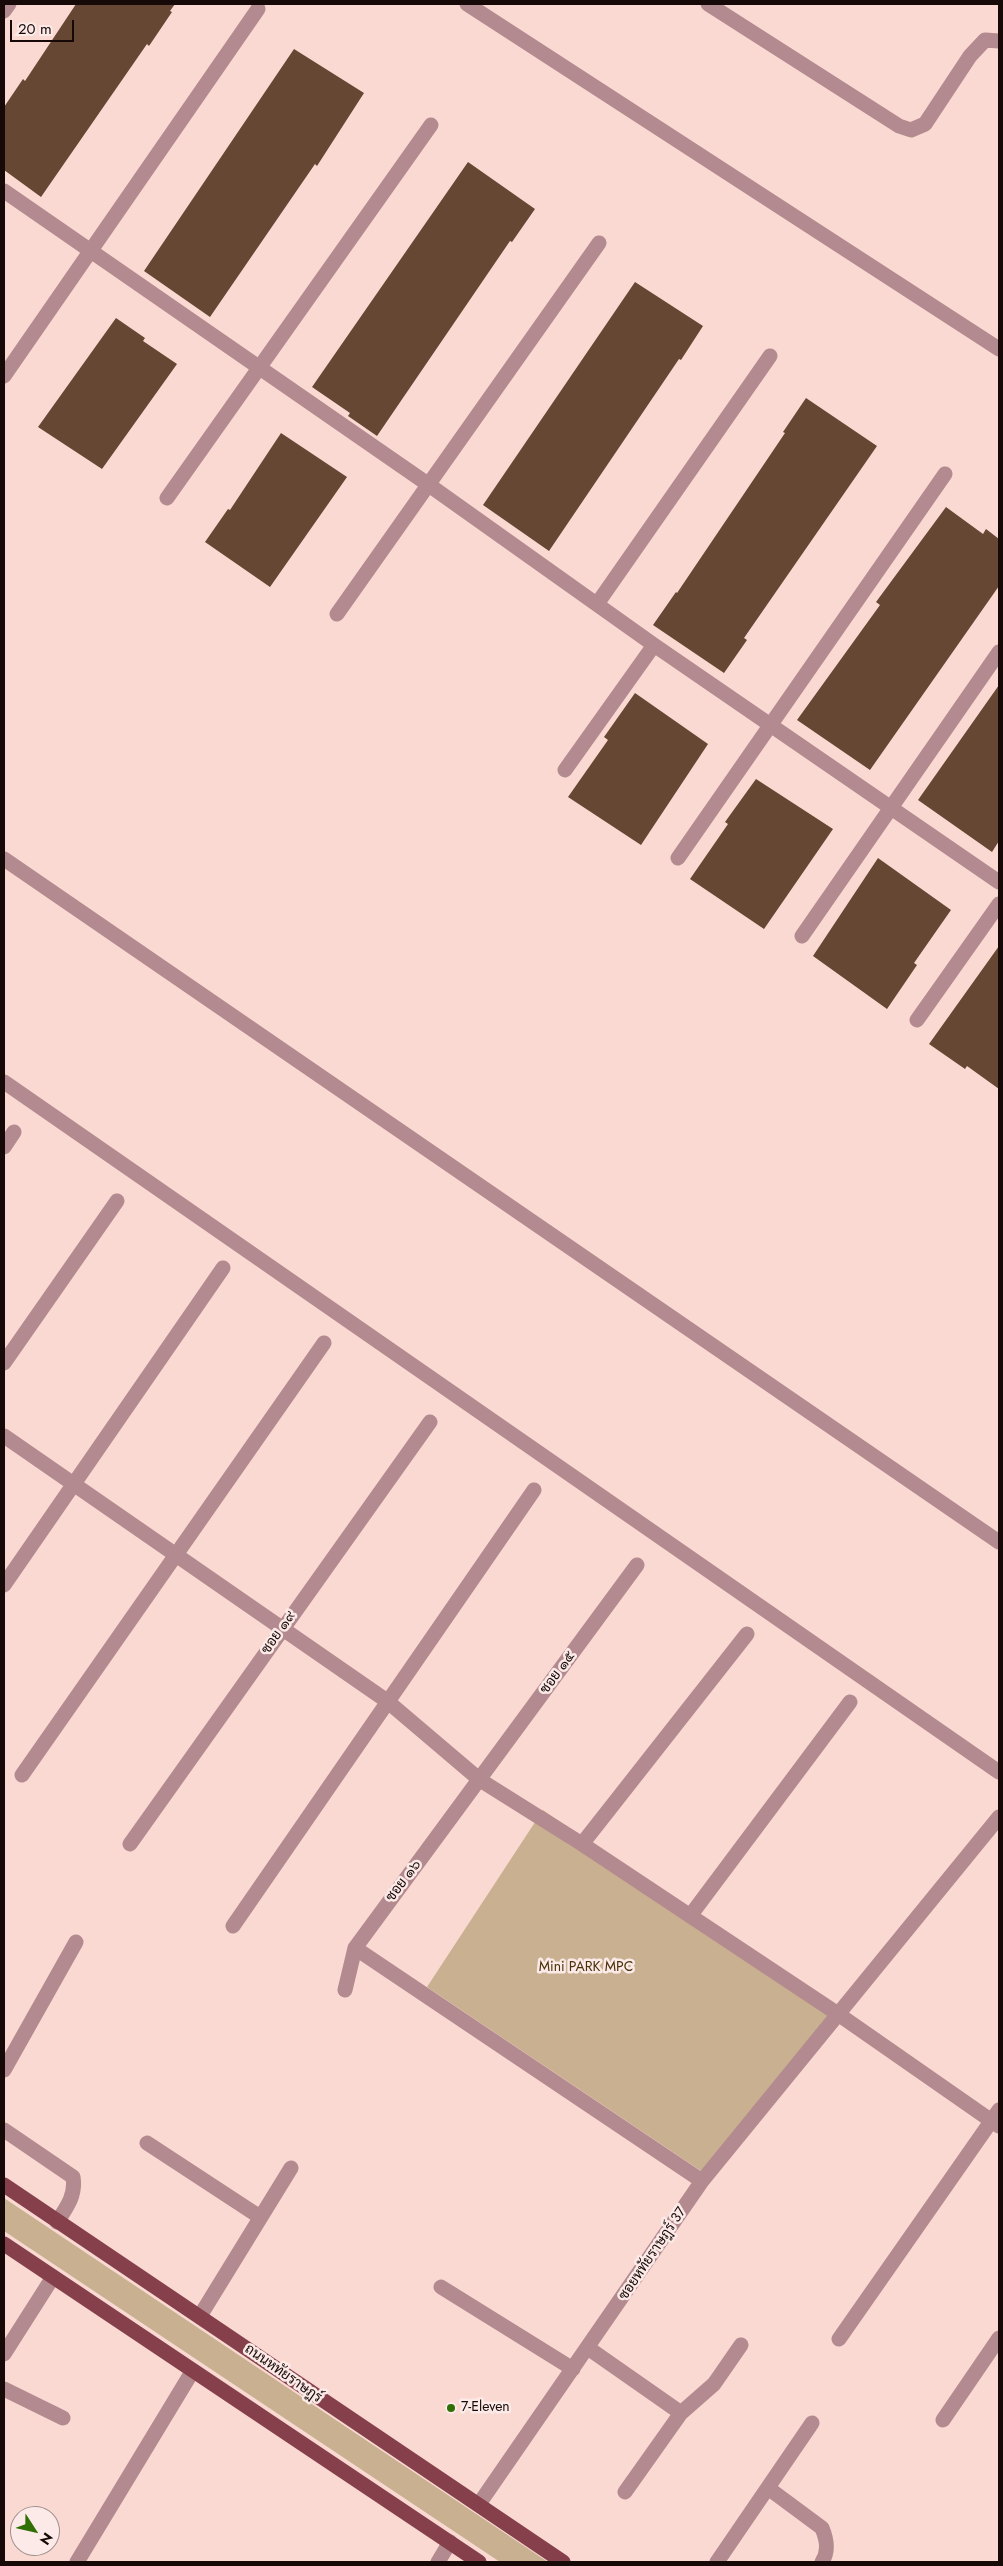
<!DOCTYPE html>
<html>
<head>
<meta charset="utf-8">
<style>
  body { margin:0 }
  #map { position:relative; width:1003px; height:2566px; overflow:hidden; background:#fad9d2; font-family:Jost,sans-serif }
  canvas { display:block }
  .frame { position:absolute; inset:0; border:5px solid #160907; pointer-events:none }
  .north { position:absolute; left:10px; top:2506px; width:50px; height:50px; box-sizing:border-box; background:#fbeae7; border:1px solid #9f908d; border-radius:50%; rotate:125deg; font-size:14px; font-weight:700; line-height:20px; text-align:center; color:#160907 }
  .north::after { content:''; display:block; margin:auto; width:18px; height:22px; background:#306f03; clip-path:polygon(50% 0,100% 100%,50% 72%,0 100%) }
  .scale { position:absolute; left:10px; top:20px; width:64px; height:22px; box-sizing:border-box; border:2px solid #160907; border-top:0; padding-left:6px; font-size:15px; line-height:18px; white-space:nowrap; color:#160907; -webkit-text-stroke:4px #fbeae7; paint-order:stroke }
</style>
</head>
<body>
<div id="map">
<canvas width="1003" height="2566"></canvas>
<div class="frame"></div>
<div class="north">N</div>
<div class="scale">20 m</div>
</div>
<script>
const c = document.querySelector('canvas').getContext('2d');
c.lineJoin = 'round';
function fillPath(path, color) {
  c.fillStyle = color;
  c.fill(path, 'evenodd');
}
function strokePath(path, color, width, dash) {
  c.strokeStyle = color;
  c.lineWidth = width;
  c.lineCap = dash ? 'butt' : 'round';
  c.setLineDash(dash || []);
  c.stroke(path);
}
function write(font, color, halo, rows, align = 'center') {
  c.font = font + ' Jost,Sarabun,sans-serif';
  c.lineWidth = 5;
  c.setLineDash([]);
  c.textBaseline = 'middle';
  c.strokeStyle = halo;
  c.fillStyle = color;
  for (const [text, x, y, turn = 0] of rows) {
    c.save();
    c.translate(x, y);
    c.rotate((+turn || 0) * Math.PI / 180);
    c.textAlign = isNaN(turn) ? turn : align;
    if (halo) c.strokeText(text, 0, 0);
    c.fillText(text, 0, 0);
    c.restore();
  }
}
const green = new Path2D(`
  M543,1810L833,2011L707,2175L427,1987Z
  M4,2198L548,2562H500L4,2231Z`);
const building = new Path2D(`
  M76,4H175L170,11L172,12L149,46L147,44L41,197L4,170V107L23,79L25,81Z
  M294,49L364,93L317,166L315,164L210,317L144,271Z
  M468,162L535,209L512,242L510,241L377,436L348,416L350,413L312,387Z
  M635,282L703,326L681,360L679,359L549,551L483,505Z
  M116,318L145,338L143,341L177,364L102,469L38,427Z
  M806,398L877,446L744,638L747,640L724,673L653,625L676,592L677,593L785,433L783,432Z
  M281,433L347,477L270,587L205,542L228,509L230,510Z
  M946,507L983,534L986,529L999,539V586L870,770L797,720L880,605L876,602Z
  M999,685V841L992,852L918,800Z
  M635,693L708,744L641,845L568,797L608,740L604,737Z
  M756,779L833,829L764,929L690,879L728,824L725,822Z
  M878,858L951,910L914,963L917,965L887,1009L813,956Z
  M999,946V1089L967,1066L965,1069L929,1044Z`);
const minor = new Path2D(`
  M467,4L999,349
  M708,4L899,126L911,130L925,124L970,56L985,40L999,41
  M4,11L9,4
  M4,191L429,485L654,645L999,882
  M4,376L258,9
  M167,498L431,125
  M597,604L770,356
  M337,614L599,243
  M565,770L654,645
  M678,858L945,474
  M4,859L999,1542
  M802,936L999,652
  M917,1020L999,904
  M4,1082L999,1772
  M4,1147L14,1132
  M4,1363L117,1201
  M4,1436L387,1701L480,1780L582,1844L838,2014L999,2126
  M4,1585L223,1268
  M22,1775L324,1343
  M130,1844L430,1422
  M582,1844L747,1634
  M690,1916L850,1702
  M233,1926L534,1490
  M355,1948L702,2181
  M345,1990L355,1948L637,1565
  M4,2070L76,1942
  M4,2130L73,2177C76,2195 67,2207 57,2222
  M147,2143L260,2217
  M441,2287L573,2369
  M200,2316L291,2168
  M839,2339L999,2110
  M588,2348L681,2413
  M4,2354L53,2277
  M4,2389L63,2418
  M943,2420L999,2338
  M768,2488L822,2528C827,2540 829,2551 822,2562
  M625,2492L681,2413L714,2384L741,2345
  M479,2504L702,2181L999,1817
  M77,2562L192,2372
  M438,2562L450,2542
  M717,2562L812,2423`);
const major = new Path2D(`
  M4,2185L563,2562
  M4,2244L479,2562`);
const markers = [
  [451,2408,5,"#306f03"]
];
const streetNames = [
  ["ซอย ๑๙",279,1633,-55],
  ["ซอย ๑๕",558,1673,-54],
  ["ซอย ๑๖",404,1881,-53],
  ["ซอยหทัยราษฎร์ 37",653,2254,-56],
  ["ถนนหทัยราษฎร์",283,2374,35]
];
const parkNames = [
  ["Mini PARK MPC",586,1968]
];
const poiNames = [
  ["7-Eleven",461,2408]
];
fillPath(green, '#c9b090');
fillPath(building, '#654733');
strokePath(minor, '#b38a8f', 15);
strokePath(major, '#85404b', 15);
for (const [x, y, r, color] of markers) {
  const dot = new Path2D();
  dot.arc(x, y, r, 0, 2 * Math.PI);
  c.fillStyle = color;
  c.fill(dot);
  strokePath(dot, '#fbeae7', 2);
}
write('14px', '#160907', '#fbeae7', streetNames);
write('14px', '#4a3006', '#fbeae7', parkNames);
write('14px', '#160907', '#fbeae7', poiNames, 'left');
</script>
</body>
</html>
